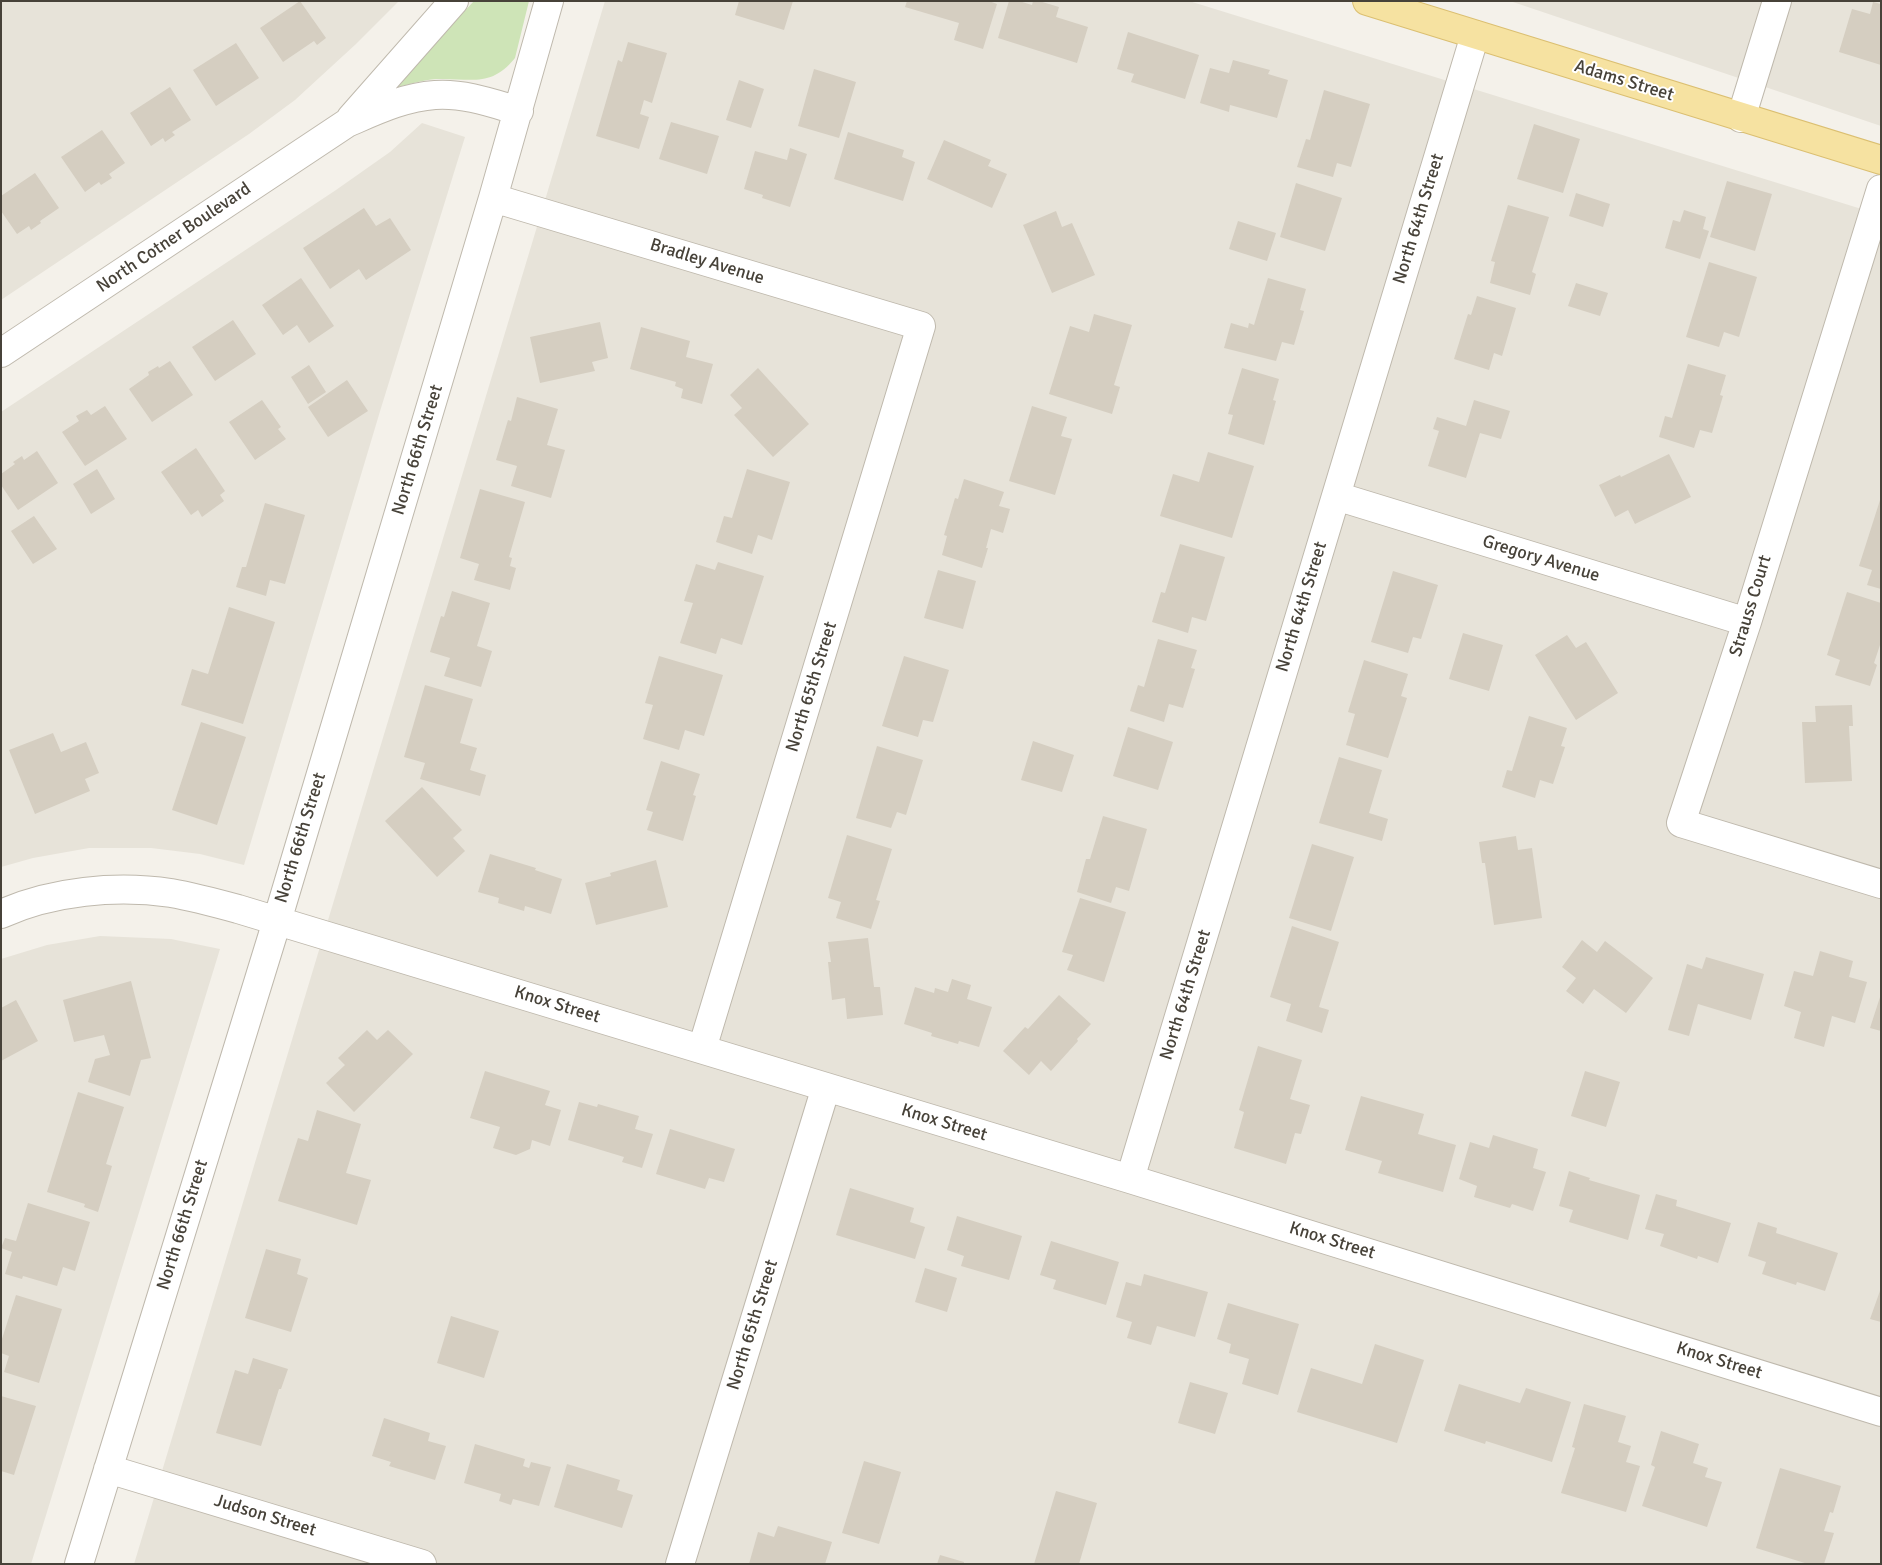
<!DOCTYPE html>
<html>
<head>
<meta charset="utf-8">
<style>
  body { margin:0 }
  #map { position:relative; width:1882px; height:1565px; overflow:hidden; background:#f4f1ea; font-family:Signika,sans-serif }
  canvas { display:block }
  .frame { position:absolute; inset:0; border:2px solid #474239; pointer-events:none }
</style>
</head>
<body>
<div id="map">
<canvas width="1882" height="1565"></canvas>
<div class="frame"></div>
</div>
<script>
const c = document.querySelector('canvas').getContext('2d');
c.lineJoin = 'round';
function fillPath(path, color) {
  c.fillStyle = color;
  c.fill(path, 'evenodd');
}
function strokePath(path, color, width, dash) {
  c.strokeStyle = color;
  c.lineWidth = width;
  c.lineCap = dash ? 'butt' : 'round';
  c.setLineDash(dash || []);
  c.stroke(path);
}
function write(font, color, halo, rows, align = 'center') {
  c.font = font + ' Signika,sans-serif';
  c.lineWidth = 4;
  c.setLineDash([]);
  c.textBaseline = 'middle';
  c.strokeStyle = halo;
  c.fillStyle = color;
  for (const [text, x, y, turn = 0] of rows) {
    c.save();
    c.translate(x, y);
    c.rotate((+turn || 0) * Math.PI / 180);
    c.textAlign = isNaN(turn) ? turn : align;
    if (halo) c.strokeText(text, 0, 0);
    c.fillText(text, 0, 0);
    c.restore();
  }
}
const residential = new Path2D(`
  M1,1H399L356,44L295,100L249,134L1,300Z
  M605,1H1189L1881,215V1564H134Z
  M1510,1H1881V126Z
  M422,123L465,137L381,408L244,865L200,854L151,848H89L33,858L1,867V412L336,190L390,152Z
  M100,936L171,939L220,949L31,1564H1V959L47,945Z`);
const green = new Path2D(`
  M474,1H529L515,58C491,88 471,78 436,79C423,80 410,84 398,87L396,86L399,80Z`);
const building = new Path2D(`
  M300,1L326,38L317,45L314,41L283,62L260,28Z
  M739,1H793L784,30L735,15Z
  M907,1H989L997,4L983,49L954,40L959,23L905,7Z
  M1009,1H1019L1032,5L1033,1H1039L1059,7L1056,17L1088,27L1077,63L998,38Z
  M1873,2L1881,4V65L1839,52L1852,9L1870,14Z
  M1128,32L1199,55L1185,99L1131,82L1134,74L1117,69Z
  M628,42L667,53L652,103L644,100L640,114L649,117L639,149L596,136L618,60L622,62Z
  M236,43L259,78L216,106L193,70Z
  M1233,60L1270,70L1268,74L1288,80L1277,118L1230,105L1229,112L1200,103L1210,68L1229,73Z
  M814,69L856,82L839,138L798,126Z
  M739,80L764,89L751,128L726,120Z
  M170,87L191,120L172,132L175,135L165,142L163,138L151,146L130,113Z
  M1324,90L1370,104L1351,167L1337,163L1333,177L1297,167L1306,139L1310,140Z
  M671,122L719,136L707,174L659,159Z
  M1534,124L1580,139L1563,193L1517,179Z
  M102,130L125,163L109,174L112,178L101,185L99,182L85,192L61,157Z
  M848,132L904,150L902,157L915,162L903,201L834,179Z
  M944,140L991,160L988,166L1007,174L992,208L927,179Z
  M790,148L807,154L790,207L762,198L763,195L744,189L755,151L787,160Z
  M35,173L59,208L40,221L41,223L31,230L29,226L17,234L1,211V196Z
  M1727,181L1772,194L1755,251L1710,237Z
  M1296,183L1342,198L1325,251L1280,237Z
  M1576,193L1610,204L1603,227L1569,216Z
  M1508,205L1549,217L1532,272L1536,274L1530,295L1490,283L1495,262L1491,261Z
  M364,208L376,226L390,218L411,250L366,280L359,269L330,289L303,248Z
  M1684,210L1706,217L1703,229L1709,231L1700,259L1665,248L1673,220L1680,222Z
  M1056,211L1062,227L1072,223L1095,275L1052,293L1023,225Z
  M1238,221L1276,233L1267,261L1229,249Z
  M1709,262L1757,277L1739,337L1724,332L1719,347L1686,337Z
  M301,278L334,326L309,343L297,325L283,335L262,305Z
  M1268,278L1306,289L1300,310L1304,311L1294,345L1282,342L1276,361L1224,348L1231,323L1248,328L1249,323L1254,325Z
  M1576,283L1608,293L1600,316L1568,306Z
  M1477,296L1516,308L1502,356L1494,353L1489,370L1454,359L1468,314L1471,315Z
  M1094,314L1132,325L1114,385L1120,387L1112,414L1049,394L1070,326L1089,332Z
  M233,320L256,354L215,381L192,347Z
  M600,322L608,358L592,362L595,371L540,383L530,337Z
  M641,327L690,341L686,357L713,364L702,404L681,398L683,389L675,386L676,382L630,369Z
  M170,361L193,395L152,422L129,389L149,375L148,372L158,366L159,368Z
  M1688,364L1726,375L1720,395L1723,396L1712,433L1700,430L1694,448L1659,437L1665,416L1672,418Z
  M309,365L326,392L308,404L291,377Z
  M758,368L809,424L773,457L734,415L742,408L730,395Z
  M1242,368L1279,379L1273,400L1276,401L1264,445L1228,434L1233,415L1228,414Z
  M347,380L368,411L328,437L308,407Z
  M517,397L558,409L547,445L565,450L551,498L511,486L517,466L496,460L508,420L511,421Z
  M262,400L281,427L278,429L286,439L255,460L229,422Z
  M1474,400L1510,411L1501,439L1480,433L1466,478L1428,466L1439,431L1433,429L1437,417L1466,426Z
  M105,406L127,439L85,466L62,432L79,421L76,416L87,410L91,415Z
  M1032,406L1067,417L1061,436L1072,439L1055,495L1009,481Z
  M196,448L225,491L220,495L224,501L202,517L198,510L191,515L161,472Z
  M37,451L58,483L18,510L1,485V474L15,464L13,462L22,456L24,460Z
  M1208,452L1254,466L1232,538L1160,516L1173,474L1199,482Z
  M1669,454L1691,497L1635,524L1628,510L1615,517L1599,485L1620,475L1621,477Z
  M97,469L115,499L91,514L73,484Z
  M747,469L790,482L772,540L758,535L752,554L716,542L724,516L732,518Z
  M964,479L1004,492L999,506L1010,509L1003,533L991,529L986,548H988L982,568L942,555L947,536L944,535L955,498L958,499Z
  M480,489L525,502L509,557L512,558L510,566L516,568L510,590L474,580L479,564L460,558Z
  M1881,497V589L1867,585L1872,570L1859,566Z
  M265,503L305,515L285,584L270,580L266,596L236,587L242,567H246Z
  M34,516L57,549L33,564L11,531Z
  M1180,544L1225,557L1206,621L1192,617L1188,633L1152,622L1161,592L1165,593Z
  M718,562L764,576L742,645L721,638L716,654L680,643L693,603L684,601L696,564L715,570Z
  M938,570L976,581L963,629L924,618Z
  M1393,571L1438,585L1421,639L1413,637L1408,653L1371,642Z
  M452,591L490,603L477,646L492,651L481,687L444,676L450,658L430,652L441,616L444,617Z
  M1847,592L1881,603V642L1874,663L1877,665L1870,686L1835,675L1840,660L1827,655Z
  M229,607L275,622L243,724L181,705L192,669L208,674Z
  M1463,633L1503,645L1489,691L1449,679Z
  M1567,635L1576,648L1586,642L1618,693L1576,720L1535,655Z
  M1158,639L1197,650L1191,668L1195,669L1183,708L1169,704L1164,722L1130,711L1138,685L1144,687Z
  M659,656L723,675L704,736L685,730L679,750L643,739L653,705L645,703Z
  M904,656L949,670L933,722L923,720L918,737L882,726Z
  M1364,660L1408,674L1401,696L1407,698L1388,758L1346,745L1355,714L1348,712Z
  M425,685L473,699L460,743L477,748L470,770L486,775L480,796L420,779L425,763L404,757Z
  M1852,705L1853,726H1849L1852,781L1805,783L1802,722H1816L1815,706Z
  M1529,716L1567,728L1561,746L1565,747L1553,784L1540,780L1535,798L1502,787L1507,770L1512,771Z
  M201,722L246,737L217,825L172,810Z
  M1128,727L1173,742L1158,790L1113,776Z
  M53,733L61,752L86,742L99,773L85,779L90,791L35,814L9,750Z
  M1033,741L1074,755L1062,792L1021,780Z
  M877,746L923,760L906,815L897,812L891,828L856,818Z
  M1339,757L1382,770L1369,813L1388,819L1382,841L1319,823Z
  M661,761L700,774L693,795L696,796L683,841L647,830L653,812L646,810Z
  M422,787L462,830L453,838L465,851L437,877L385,821Z
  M1103,816L1147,829L1129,891L1116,887L1111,903L1077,892L1086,859H1090Z
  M847,835L892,849L876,900L880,901L871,929L836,918L841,902L828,898Z
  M1516,836L1518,850L1532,848L1542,918L1494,925L1485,863H1482L1479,842Z
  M1312,844L1354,857L1331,931L1289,918Z
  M490,854L536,868L535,870L562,879L551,914L525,906L524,911L498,903L499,898L478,892Z
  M656,860L668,907L596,925L585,883L611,876L610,873Z
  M1080,898L1126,912L1104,982L1067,970L1073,955L1062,952Z
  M1292,926L1339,942L1319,1007L1329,1010L1322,1033L1286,1021L1291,1004L1270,997Z
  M868,938L874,987H880L883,1015L847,1019L845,998L832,1000L828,962H831L828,942Z
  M1582,940L1597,952L1605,941L1653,978L1626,1013L1594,989L1583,1004L1566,991L1576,978L1562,967Z
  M1820,951L1853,961L1849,977L1867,982L1855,1023L1832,1016L1824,1047L1794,1038L1801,1012L1784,1006L1794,971L1813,976Z
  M1706,957L1764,974L1751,1020L1698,1004L1689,1036L1668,1030L1687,964L1702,969Z
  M952,979L971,985L967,999L992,1007L979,1047L959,1041L958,1044L931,1036L932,1033L904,1024L915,987L934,993L935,988L948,992Z
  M131,981L151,1058L141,1060L130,1096L88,1082L95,1059L110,1055L104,1035L74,1042L63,1000Z
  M1881,994V1031L1870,1028Z
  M1059,995L1091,1024L1077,1039L1078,1041L1051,1071L1041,1061L1029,1075L1003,1051L1025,1027L1028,1029Z
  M16,1000L38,1041L1,1061V1008Z
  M367,1030L377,1040L388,1030L413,1054L354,1112L326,1083L345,1065L338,1058Z
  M1258,1046L1302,1060L1290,1099L1310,1105L1301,1134L1295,1133L1286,1164L1234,1148L1244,1112L1239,1110Z
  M485,1071L550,1091L545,1105L561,1110L550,1146L532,1140L530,1149L516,1155L493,1148L500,1127L470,1118Z
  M1585,1071L1620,1082L1606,1127L1571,1116Z
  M78,1092L124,1107L106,1164L112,1166L98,1212L84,1207L85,1204L47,1192Z
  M1361,1096L1424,1114L1418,1134L1456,1145L1443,1192L1378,1173L1382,1161L1345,1150Z
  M579,1102L597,1107L598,1104L639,1116L635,1129L653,1134L642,1168L622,1162L624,1157L568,1140Z
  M317,1110L361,1124L346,1173L371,1180L357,1225L278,1201L298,1138L308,1141Z
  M670,1129L735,1149L724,1182L709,1178L705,1189L656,1174Z
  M1493,1135L1538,1149L1533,1168L1546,1172L1533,1211L1512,1204L1510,1208L1474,1197L1477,1186L1459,1179L1470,1142L1489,1148Z
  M1569,1171L1590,1178L1589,1180L1640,1195L1628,1240L1569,1222L1573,1210L1559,1206Z
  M850,1188L914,1208L910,1222L925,1227L915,1259L836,1235Z
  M1656,1194L1677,1200L1676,1206L1731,1223L1718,1263L1698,1256L1697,1259L1660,1246L1664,1234L1645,1229Z
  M28,1203L90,1222L75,1271L63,1267L57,1286L23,1276L22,1279L5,1274L12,1252L1,1248L5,1238L16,1241Z
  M957,1216L1022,1236L1009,1280L961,1266L964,1256L947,1250Z
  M1758,1222L1777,1228L1776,1233L1838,1253L1825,1291L1797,1282L1796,1285L1762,1274L1766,1262L1748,1256Z
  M1051,1241L1119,1262L1106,1305L1053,1289L1056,1280L1040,1275Z
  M266,1249L301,1259L297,1274L308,1278L291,1332L245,1318Z
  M925,1268L957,1278L947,1312L915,1302Z
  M1144,1274L1208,1292L1195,1337L1157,1326L1151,1345L1127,1338L1132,1322L1116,1317L1126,1282L1141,1286Z
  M1881,1288V1322L1870,1319Z
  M16,1295L62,1309L39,1383L4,1372L9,1356L1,1353V1342Z
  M1228,1303L1299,1324L1278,1395L1242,1384L1249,1359L1229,1353L1231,1344L1217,1339Z
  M451,1316L499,1331L484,1378L437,1363Z
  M1375,1344L1424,1360L1397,1443L1297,1412L1311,1368L1362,1384Z
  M253,1358L288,1369L281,1389H279L261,1446L216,1433L235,1370L248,1374Z
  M1190,1382L1228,1393L1215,1434L1178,1423Z
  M1459,1384L1520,1403L1526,1388L1571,1402L1552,1462L1486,1441L1485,1444L1444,1431Z
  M1,1396L36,1406L14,1475L1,1471Z
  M1584,1404L1626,1416L1618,1442L1631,1446L1626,1462L1640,1466L1626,1512L1561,1493L1575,1448L1572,1447Z
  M384,1418L430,1433L428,1441L446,1446L435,1480L389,1466L391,1462L372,1456Z
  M1661,1431L1699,1444L1693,1463L1708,1468L1705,1477L1722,1482L1707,1527L1642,1506L1655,1467L1651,1465Z
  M475,1444L525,1459L523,1466L529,1468L531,1462L551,1467L539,1506L513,1499L511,1505L499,1501L501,1494L464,1483Z
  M864,1461L901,1472L879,1544L842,1533Z
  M567,1464L620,1480L617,1490L633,1495L622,1528L554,1507Z
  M1780,1468L1841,1486L1833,1513L1830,1512L1824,1531L1834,1533L1824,1564H1808L1756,1548Z
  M1056,1491L1097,1503L1079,1564H1034Z
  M778,1526L832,1542L825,1564H749L758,1532L774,1537Z
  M940,1555L964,1562V1564H937Z`);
const minor = new Path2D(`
  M351,118L454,1
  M1741,118L1777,1
  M1881,189L1747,622L1681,823L1881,884
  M493,198L921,326L702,1049
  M1,353L347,123C375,111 404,97 435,95C464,93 492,103 519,111
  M1336,496L1747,622
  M1,914C52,891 116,885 171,893C194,897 216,903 238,909L1130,1179L1881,1412
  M1130,1179L1475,35
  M108,1469L422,1564
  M79,1564L277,921L493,198L549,1
  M680,1564L826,1087`);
const major = new Path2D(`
  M1367,1L1881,160`);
const streetNames = [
  ["Adams Street",1624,81,17],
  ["North 64th Street",1419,219,-73],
  ["North Cotner Boulevard",174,238,-34],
  ["Bradley Avenue",707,262,17],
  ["North 66th Street",418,450,-73],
  ["Gregory Avenue",1541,559,17],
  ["Strauss Court",1751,606,-73],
  ["North 64th Street",1302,607,-73],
  ["North 65th Street",812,687,-73],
  ["North 66th Street",301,838,-73],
  ["North 64th Street",1186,995,-73],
  ["Knox Street",557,1005,17],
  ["Knox Street",944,1123,17],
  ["North 66th Street",183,1225,-73],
  ["Knox Street",1332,1241,17],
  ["North 65th Street",753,1325,-73],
  ["Knox Street",1719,1361,17],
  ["Judson Street",265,1516,17]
];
fillPath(residential, '#e7e3d9');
fillPath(green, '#cee4b7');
fillPath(building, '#d5cec1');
strokePath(minor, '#bfb9ad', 30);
strokePath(major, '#dbbf71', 30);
strokePath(minor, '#fff', 28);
strokePath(major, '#f6e2a1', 28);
write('18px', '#474239', '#fff', streetNames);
</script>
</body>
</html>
